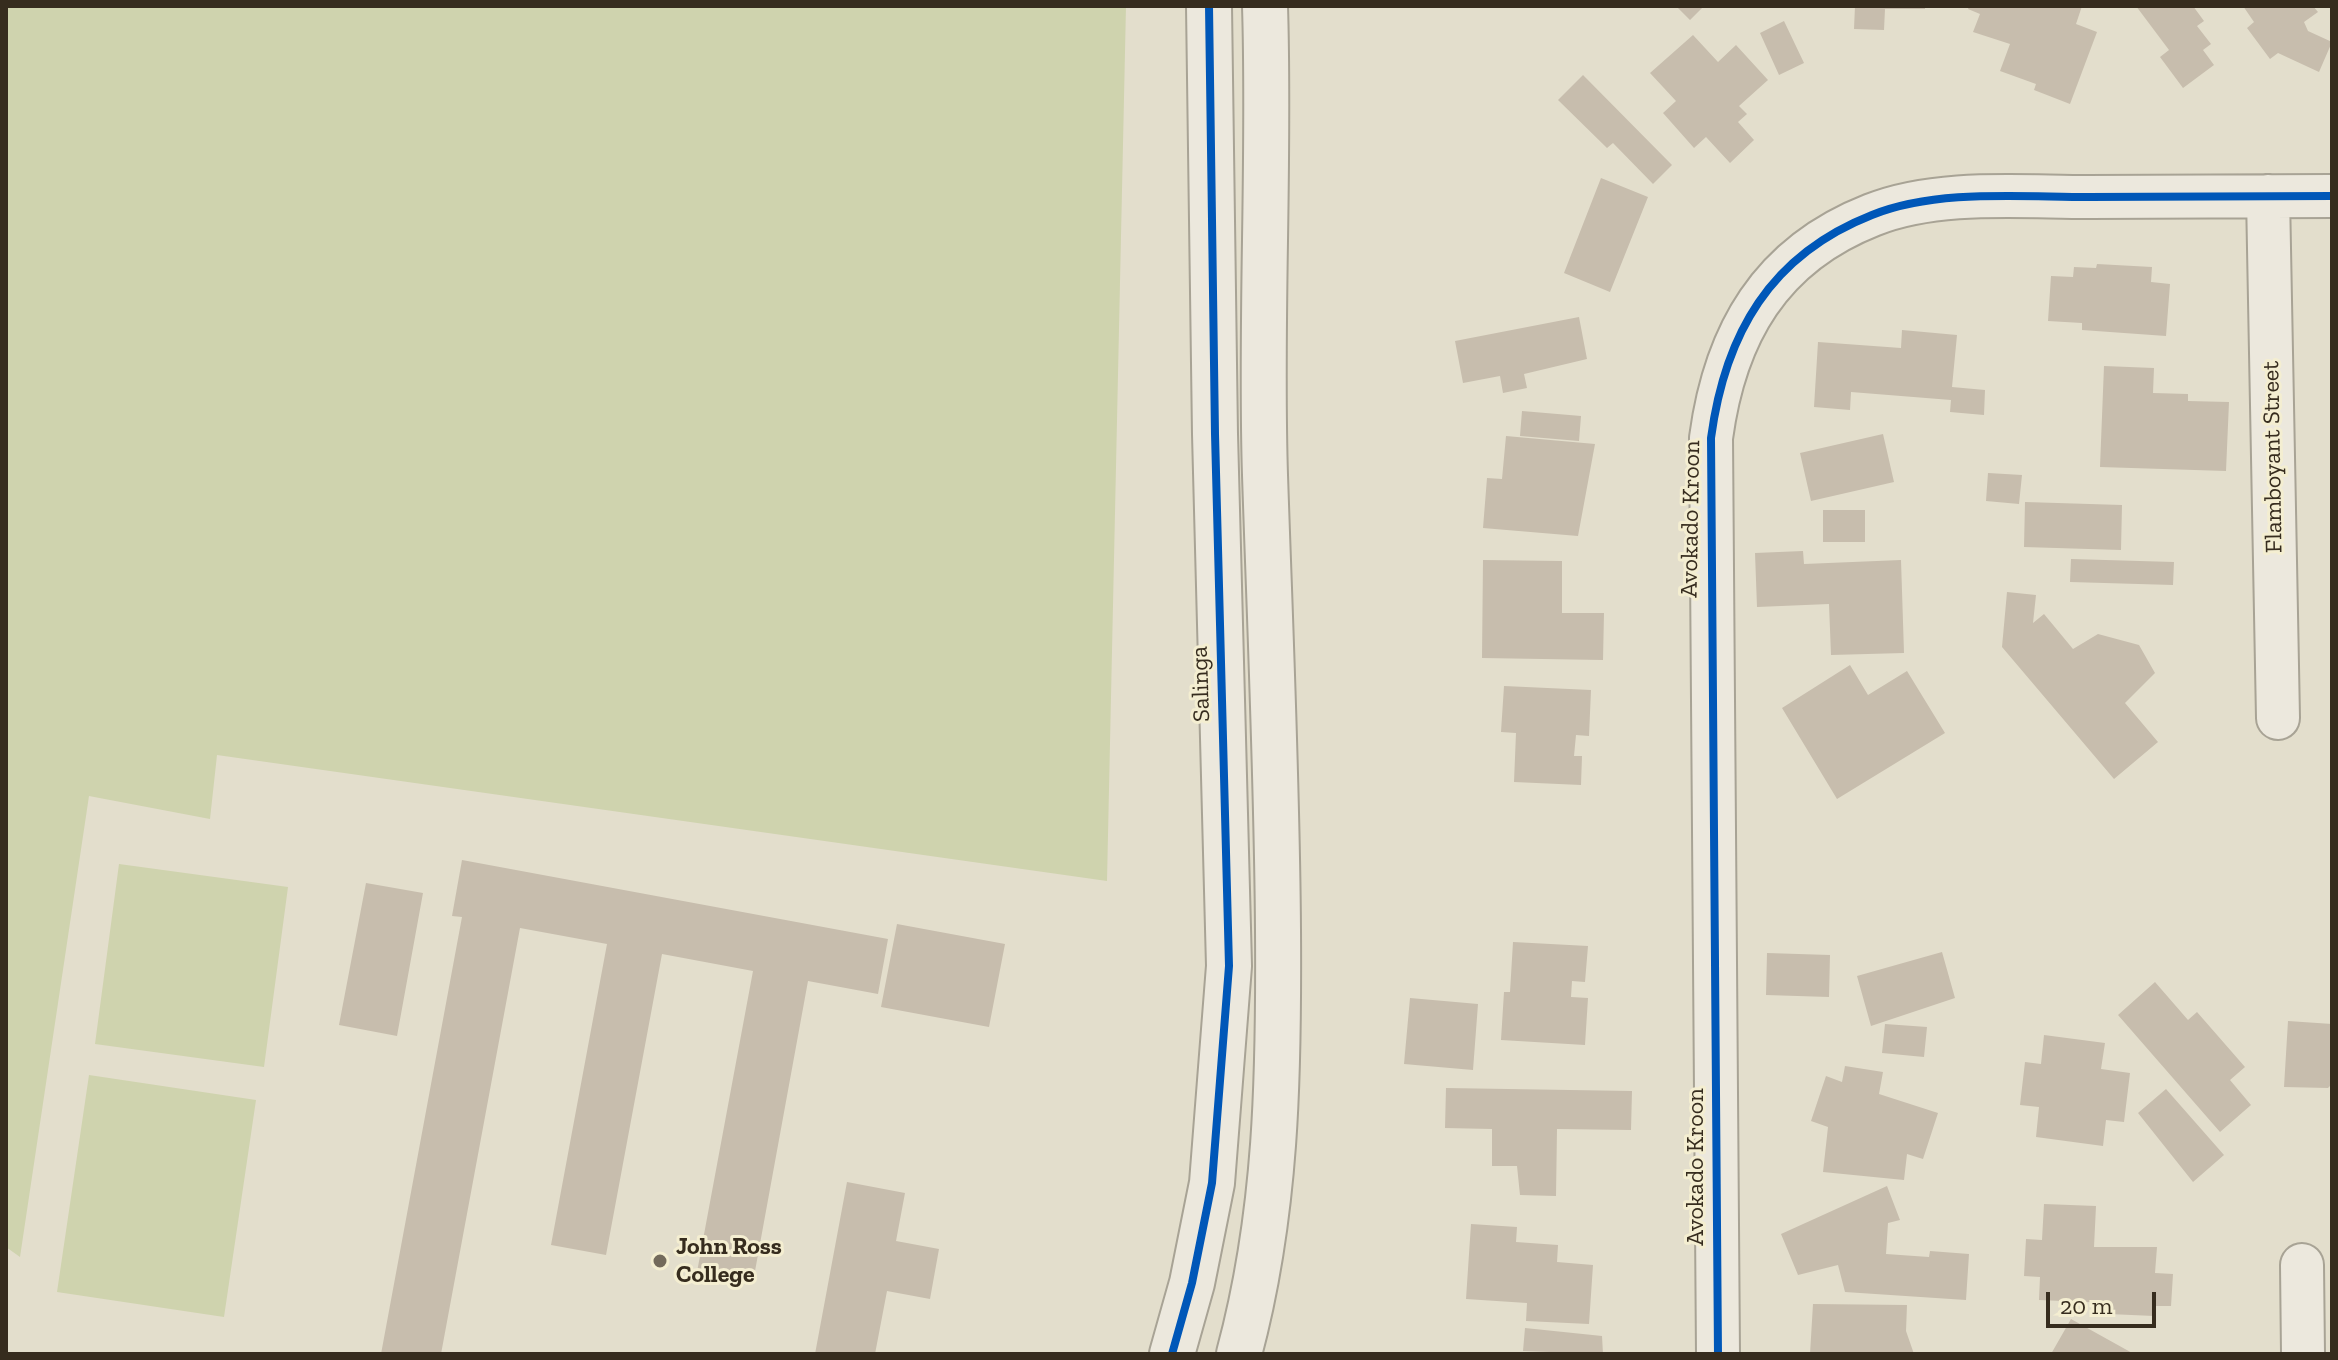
<!DOCTYPE html>
<html>
<head>
<meta charset="utf-8">
<style>
  body { margin:0 }
  #map { position:relative; width:2338px; height:1360px; overflow:hidden; background:#e3decc; font-family:"Zilla Slab",serif }
  canvas { display:block }
  .frame { position:absolute; inset:0; border:8px solid #362c1e; pointer-events:none }
  .scale { position:absolute; left:2046px; top:1292px; width:110px; height:36px; box-sizing:border-box; border:4px solid #362c1e; border-top:0; padding-left:10px; font-size:24px; line-height:28px; white-space:nowrap; color:#362c1e; -webkit-text-stroke:6px #f4eed1; paint-order:stroke }
</style>
</head>
<body>
<div id="map">
<canvas width="2338" height="1360"></canvas>
<div class="frame"></div>
<div class="scale">20 m</div>
</div>
<script>
const c = document.querySelector('canvas').getContext('2d');
c.lineJoin = 'round';
function fillPath(path, color) {
  c.fillStyle = color;
  c.fill(path, 'evenodd');
}
function strokePath(path, color, width, dash) {
  c.strokeStyle = color;
  c.lineWidth = width;
  c.lineCap = dash ? 'butt' : 'round';
  c.setLineDash(dash || []);
  c.stroke(path);
}
function write(font, color, halo, rows, align = 'center') {
  c.font = font + ' "Zilla Slab",serif';
  c.lineWidth = 6;
  c.setLineDash([]);
  c.textBaseline = 'middle';
  c.strokeStyle = halo;
  c.fillStyle = color;
  for (const [text, x, y, turn = 0] of rows) {
    c.save();
    c.translate(x, y);
    c.rotate((+turn || 0) * Math.PI / 180);
    c.textAlign = isNaN(turn) ? turn : align;
    if (halo) c.strokeText(text, 0, 0);
    c.fillText(text, 0, 0);
    c.restore();
  }
}
const green = new Path2D(`
  M6,6H1126L1107,881L217,755L210,819L89,796L20,1257L6,1247Z
  M119,864L288,887L264,1067L95,1044Z
  M89,1075L256,1100L224,1317L57,1292Z`);
const building = new Path2D(`
  M1676,6H1704L1690,20Z
  M1855,6H1925V9H1885L1884,30L1854,29Z
  M1969,6H2082L2076,24L2097,32L2070,104L2034,90L2036,84L2000,71L2010,44L1973,32L1980,14L1968,9Z
  M2136,6H2193L2204,21L2197,26L2211,44L2203,50L2214,65L2183,88L2160,57L2169,50Z
  M2243,6H2313L2318,12L2304,22L2308,31L2332,42L2319,72L2278,53L2270,59L2247,28L2254,22Z
  M1784,21L1804,63L1779,75L1760,33Z
  M1693,35L1718,62L1736,45L1768,80L1739,106L1747,114L1738,122L1754,140L1730,163L1706,137L1694,148L1663,113L1676,101L1650,73Z
  M1583,75L1672,165L1653,184L1613,143L1607,148L1558,100Z
  M1601,178L1648,197L1610,292L1564,273Z
  M2097,264L2152,267L2151,282L2170,284L2166,336L2082,330V323L2048,321L2051,276L2073,277L2074,267L2096,268Z
  M1579,317L1587,359L1524,374L1527,388L1503,393L1500,376L1463,383L1455,341Z
  M1902,330L1957,335L1952,387L1985,390L1984,415L1950,412L1951,400L1851,392L1850,410L1814,407L1818,342L1901,348Z
  M2104,366L2154,368L2153,393L2188,394V401L2229,402L2226,471L2100,467Z
  M1522,411L1581,416L1579,441L1520,436Z
  M1883,434L1894,482L1811,501L1800,453Z
  M1506,436L1595,444L1578,536L1483,528L1487,478L1502,479Z
  M1988,473L2022,475L2019,504L1986,501Z
  M2025,502L2122,505L2121,550L2024,547Z
  M1823,510H1865V542H1823Z
  M1803,551L1804,564L1901,560L1904,653L1831,655L1829,604L1757,607L1755,553Z
  M2071,559L2174,562L2173,585L2070,582Z
  M1483,560L1562,561V613H1604L1603,660L1482,658Z
  M2007,592L2036,595L2033,623L2044,614L2073,649L2098,634L2139,645L2155,673L2125,703L2158,742L2114,779L2002,647Z
  M1850,665L1868,695L1907,671L1945,733L1837,799L1782,708Z
  M1504,686L1591,690L1589,736L1576,735L1574,756H1582L1581,785L1514,782L1516,733L1501,732Z
  M462,860L888,939L878,994L808,981L753,1282L697,1272L753,971L662,954L606,1255L551,1245L607,944L520,928L441,1354H381L462,917L452,916Z
  M366,883L423,893L397,1036L339,1025Z
  M897,924L1005,944L989,1027L881,1007Z
  M1513,942L1588,946L1585,982L1572,981L1571,997L1588,998L1585,1045L1501,1040L1504,992H1510Z
  M1942,952L1955,998L1871,1026L1857,976Z
  M1767,953L1830,955L1829,997L1766,995Z
  M2155,982L2188,1020L2197,1012L2245,1067L2230,1080L2251,1105L2220,1132L2118,1015Z
  M1410,998L1478,1004L1473,1070L1404,1064Z
  M2288,1021L2332,1024V1084L2328,1088L2284,1087Z
  M1885,1024L1927,1027L1924,1057L1882,1053Z
  M2044,1035L2105,1043L2101,1069L2130,1073L2124,1122L2106,1120L2103,1146L2036,1137L2039,1107L2020,1105L2025,1062L2041,1064Z
  M1845,1066L1883,1072L1879,1094L1938,1113L1923,1159L1907,1154L1904,1180L1823,1172L1828,1127L1811,1121L1826,1076L1842,1082Z
  M1446,1088L1632,1091L1631,1130L1557,1129L1556,1196L1520,1195L1517,1166H1492V1129L1445,1128Z
  M2166,1089L2224,1155L2193,1182L2138,1113Z
  M847,1182L905,1193L896,1241L939,1249L930,1299L887,1291L875,1354H815Z
  M1887,1186L1900,1220L1888,1223L1886,1254L1929,1257L1930,1251L1969,1254L1966,1300L1845,1292L1838,1265L1798,1275L1781,1234Z
  M2044,1204L2096,1206L2094,1247H2157L2155,1273L2173,1274L2171,1306H2154V1316L2109,1314L2110,1303L2039,1300L2040,1277L2024,1276L2026,1239L2042,1240Z
  M1471,1224L1517,1227L1516,1242L1558,1245L1557,1262L1593,1265L1589,1324L1526,1321L1527,1303L1466,1299Z
  M1813,1304L1907,1305L1906,1331L1914,1354H1810Z
  M2071,1319L2134,1354H2051Z
  M1525,1328L1602,1336L1603,1354L1523,1351Z`);
const minor = new Path2D(`
  M2268,196L2278,718
  M2302,1265L2303,1354
  M1718,1354L1711,438C1725,334 1770,255 1872,215C1937,189 2020,197 2089,197C2170,196 2251,196 2332,196`);
const tertiary = new Path2D(`
  M1172,1354L1192,1283L1212,1183L1229,966L1215,434L1209,6
  M1239,1354C1277,1213 1279,1075 1278,930C1277,778 1270,626 1265,475C1260,319 1270,162 1265,6`);
const cycleway = new Path2D(`
  M1172,1354L1192,1283L1212,1183L1229,966L1215,434L1209,6
  M1718,1354L1711,438C1725,334 1770,255 1872,215C1937,189 2020,197 2089,197C2170,196 2251,196 2332,196`);
const markers = [
  [660,1261,8,"#736a5b"]
];
const streetNames = [
  ["Flamboyant Street",2273,457,-91],
  ["Avokado Kroon",1691,519,-89],
  ["Salinga",1201,684,-92],
  ["Avokado Kroon",1696,1167,-90]
];
const poiNames = [
  ["John Ross",676,1247],
  ["College",676,1275]
];
fillPath(green, '#cfd3ae');
fillPath(building, '#c7bdad');
strokePath(minor, '#a8a395', 46);
strokePath(tertiary, '#a8a395', 48);
strokePath(minor, '#ece8dd', 42);
strokePath(tertiary, '#ece8dd', 44);
strokePath(cycleway, '#0057b8', 8);
for (const [x, y, r, color] of markers) {
  const dot = new Path2D();
  dot.arc(x, y, r, 0, 2 * Math.PI);
  c.fillStyle = color;
  c.fill(dot);
  strokePath(dot, '#f4eed1', 3);
}
write('24px', '#362c1e', '#f4eed1', streetNames);
write('bold 24px', '#362c1e', '#f4eed1', poiNames, 'left');
</script>
</body>
</html>
